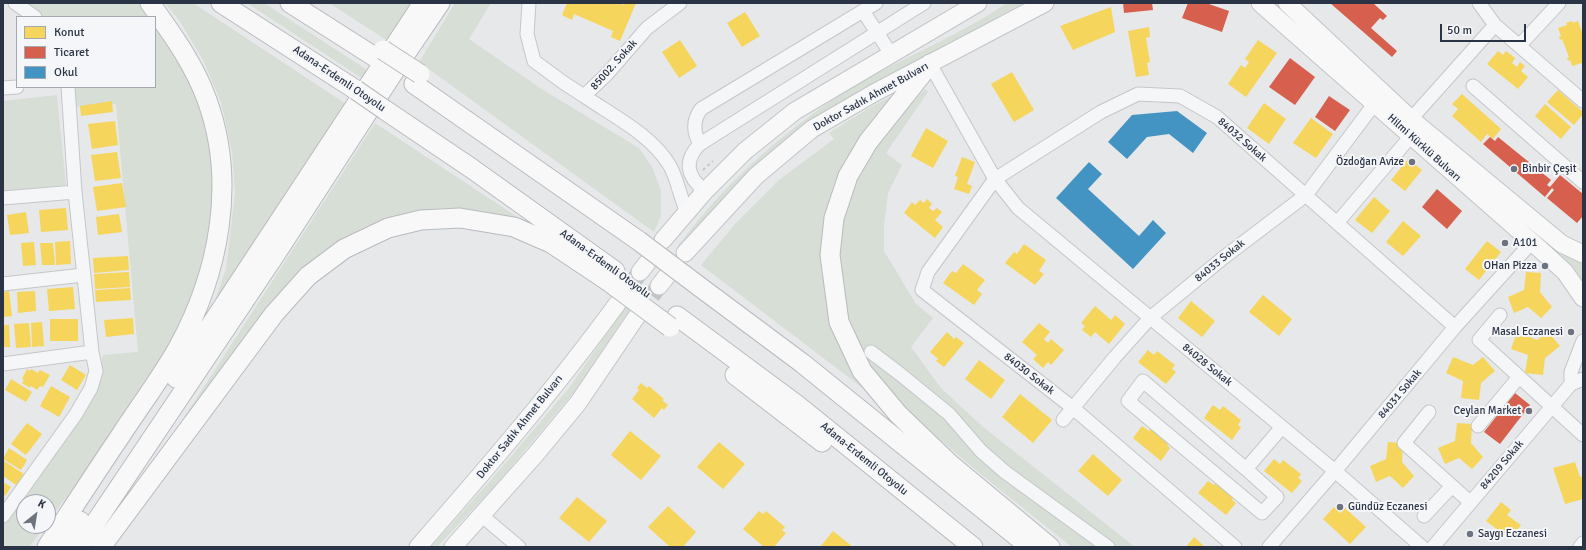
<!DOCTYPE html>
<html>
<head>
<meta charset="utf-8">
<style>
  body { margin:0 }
  #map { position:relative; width:1586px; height:550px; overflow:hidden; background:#e6e8ea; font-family:Signika,sans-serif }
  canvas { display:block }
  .frame { position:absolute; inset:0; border:4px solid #2b3445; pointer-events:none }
  .legend { position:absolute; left:16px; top:16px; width:140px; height:72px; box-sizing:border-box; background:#f4f6f9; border:1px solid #a4a8b1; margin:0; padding:5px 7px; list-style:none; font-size:12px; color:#2b3445 }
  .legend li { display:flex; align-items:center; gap:8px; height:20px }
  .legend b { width:20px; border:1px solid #a4a8b1 }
  .north { position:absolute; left:16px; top:494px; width:40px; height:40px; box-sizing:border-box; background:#f4f6f9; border:1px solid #a4a8b1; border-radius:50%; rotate:30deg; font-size:11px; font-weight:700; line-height:16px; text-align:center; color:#2b3445 }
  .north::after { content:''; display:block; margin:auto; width:14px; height:18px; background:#6c737f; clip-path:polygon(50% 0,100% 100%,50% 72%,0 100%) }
  .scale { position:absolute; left:1440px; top:24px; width:86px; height:18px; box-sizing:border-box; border:2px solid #2b3445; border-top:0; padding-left:5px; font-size:12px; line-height:14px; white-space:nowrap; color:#2b3445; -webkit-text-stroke:3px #f4f6f9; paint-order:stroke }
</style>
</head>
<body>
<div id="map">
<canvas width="1586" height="550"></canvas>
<div class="frame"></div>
<ul class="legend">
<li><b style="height:11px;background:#f6d55c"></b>Konut</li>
<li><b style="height:11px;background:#d6604d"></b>Ticaret</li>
<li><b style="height:11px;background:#4393c3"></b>Okul</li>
</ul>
<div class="north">K</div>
<div class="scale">50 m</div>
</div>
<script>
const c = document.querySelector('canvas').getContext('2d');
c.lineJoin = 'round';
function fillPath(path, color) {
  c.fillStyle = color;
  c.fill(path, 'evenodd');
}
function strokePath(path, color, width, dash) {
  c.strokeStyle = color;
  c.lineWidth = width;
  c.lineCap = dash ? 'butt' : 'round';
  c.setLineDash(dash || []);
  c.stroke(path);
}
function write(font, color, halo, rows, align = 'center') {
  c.font = font + ' Signika,sans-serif';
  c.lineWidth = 4;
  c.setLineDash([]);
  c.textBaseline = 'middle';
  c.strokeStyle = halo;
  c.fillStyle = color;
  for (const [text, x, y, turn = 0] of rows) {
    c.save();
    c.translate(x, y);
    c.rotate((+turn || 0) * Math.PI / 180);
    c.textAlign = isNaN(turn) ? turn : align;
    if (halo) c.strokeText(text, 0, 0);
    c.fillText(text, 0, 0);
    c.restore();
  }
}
const green = new Path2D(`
  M17,3H138L150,17H39Z
  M165,3H193L346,104L209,318L226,269L235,193L232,152L221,102L203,60L179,20Z
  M247,3H264L369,71L363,79Z
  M329,3H414L388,41Z
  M455,3H491L469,39L543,90L639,148L652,167L661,191V215L654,232L419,62Z
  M1007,3H1024L854,95L684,251L677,247C687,235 696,222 706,211C746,165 799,120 851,88C902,58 958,36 1007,3Z
  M1272,3H1276L1375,94L1557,248L1583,263V284L1555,250L1373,95Z
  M155,22L162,30L198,97L210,135L215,208L206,264L184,321L128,416L48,521V502H24V526H45L29,547H3V522L88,407L96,389L103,355L138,352L116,104L72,107V87H155Z
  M925,89L928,92L886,153L902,165L888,193L884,225V251L916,304L933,318L911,347L941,388L982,426L1135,547H1072L978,472L902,407L862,357L847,326L841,287L840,246L843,216L856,182L870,153L892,123Z
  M899,92L852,150L834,184L825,220L828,309L840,348L868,392L701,265L735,224L779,180L834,139L829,133L869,108Z
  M57,95L66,185L3,191V101Z
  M375,123L528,224L508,218L443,208L377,222L325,250L273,300L172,436Z
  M626,306L630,309L574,392L496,485L437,547H431L491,480L569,388Z`);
const homes = new Path2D(`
  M567,3H619L624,5L625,3H636L620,41L611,37L613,31L574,14L572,20L562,15Z
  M1111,7L1115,32L1073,50L1060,26Z
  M745,12L760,36L742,47L727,23Z
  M1572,21L1573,23L1578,21L1582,32H1583V65L1582,63L1572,66L1570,60L1568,61L1567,58L1569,57L1562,39L1560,40L1559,37L1561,36L1558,28L1567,25L1566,23Z
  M1149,27L1150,37L1146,38L1150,62L1147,63L1149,75L1136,77L1128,31Z
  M680,40L697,66L679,78L662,52Z
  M1258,40L1277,53L1246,97L1228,84L1241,65L1245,68L1249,62L1245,59Z
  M1498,51L1503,55L1506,51L1515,58L1512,63L1517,67L1520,62L1525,66L1521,71L1528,77L1518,89L1487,64Z
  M1012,72L1034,110L1014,122L991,84Z
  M1558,90L1583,112V114L1574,125L1547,102Z
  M1462,94L1501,129L1493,139L1487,134L1481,142L1452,116L1458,109L1452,104Z
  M112,101L113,112L81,116L80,106Z
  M1264,103L1286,119L1269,144L1247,128Z
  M1545,104L1571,127L1561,139L1535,116Z
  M1311,118L1333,134L1316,158L1293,143Z
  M115,121L118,145L92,149L88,124Z
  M926,128L948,141L933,168L911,156Z
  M117,152L121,178L95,181L91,155Z
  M962,157L975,162L967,184L972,186L969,194L954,189L958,177L955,176Z
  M1408,159L1422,170L1405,191L1391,180Z
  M122,183L126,207L97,211L93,187Z
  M1374,197L1390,211L1372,233L1355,220Z
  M927,199L932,204L929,208L933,211L937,208L942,212L935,220L943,227L935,238L904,213L912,202L915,205L920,200L924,203Z
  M66,208L68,230L41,232L39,210Z
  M26,212L29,233L10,235L7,215Z
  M119,214L122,232L98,235L96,217Z
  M1403,221L1421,236L1403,256L1386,242Z
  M70,241L71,264L56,265L55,242Z
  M1487,241L1501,252L1479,280L1465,269Z
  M34,242L36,265L23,266L21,243Z
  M40,243H53L55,265H42Z
  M1024,244L1046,260L1039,271L1044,274L1035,285L1005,263L1014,252L1017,254Z
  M128,256L129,270L94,273L93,258Z
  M963,264L985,280L977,290L982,294L974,305L943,283L952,271L956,273Z
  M129,272L130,287L95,289L94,274Z
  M1526,272L1541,273L1540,292L1552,307L1541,318L1528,307L1514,313L1508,297L1524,290Z
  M73,287L75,309L49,311L47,289Z
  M130,288L131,300L96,302L95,290Z
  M9,291L12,316L3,317V292Z
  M35,291L36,311L18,313L17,292Z
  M1263,295L1292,319L1279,336L1249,312Z
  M1191,301L1215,321L1202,337L1178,318Z
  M1095,306L1111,320L1115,315L1125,324L1109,344L1095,332L1091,337L1082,330L1085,326L1081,323Z
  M133,318L134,334L106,337L104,320Z
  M50,319H78V341H50Z
  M42,322L44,346L32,347L31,323Z
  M29,323L31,347L16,348L14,324Z
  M1039,323L1050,332L1044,339L1048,343L1051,339L1064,350L1051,365L1048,362L1043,368L1033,359L1037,355L1022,342Z
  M3,325H9L10,347H3Z
  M947,332L954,339L956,337L964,343L944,367L936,361L938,359L930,352Z
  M1517,332L1537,340L1548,332L1560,346L1545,358L1543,375L1525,373L1528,355L1511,349Z
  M1148,350L1154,355L1157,351L1175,365L1172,369L1176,372L1166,384L1138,362Z
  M1453,357L1473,365L1483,357L1495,371L1481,383L1479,400L1461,398L1463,381L1446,373Z
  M979,360L1005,380L991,399L965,379Z
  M70,365L86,375L77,390L61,380Z
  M27,369L30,371L31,369L38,373L40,370L50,375L43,387L40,386L37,390L31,386L30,388L22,383L24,380L22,379Z
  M11,379L32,392L26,402L5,390Z
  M641,383L647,388L649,386L664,399L662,400L668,405L664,410L662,408L654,418L632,399L639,390L637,388Z
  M51,386L70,397L59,417L40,406Z
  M1020,394L1052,420L1033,443L1002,417Z
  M1213,405L1220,410L1223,406L1241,420L1238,425L1241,427L1232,440L1204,418Z
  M27,423L42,434L26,455L11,444Z
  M1457,423L1472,424L1471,443L1483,457L1472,469L1459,458L1445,464L1438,448L1455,441Z
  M1142,426L1149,431L1152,427L1170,441L1167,445L1170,448L1161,461L1133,438Z
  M630,431L661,456L641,480L611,455Z
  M719,442L745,464L723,489L697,467Z
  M1388,442L1403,443L1402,462L1414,476L1403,488L1390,476L1376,482L1370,466L1386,459Z
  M9,448L27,460L21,470L3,459Z
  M1093,454L1122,480L1108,496L1078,471Z
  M1274,459L1280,464L1283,460L1301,474L1298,478L1302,481L1292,493L1264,471Z
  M4,461L24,474L16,485L3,476Z
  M1575,462L1580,477L1583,476V499L1565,504L1553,468Z
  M1208,481L1214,485L1217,481L1235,496L1232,500L1236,503L1226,515L1198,493Z
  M3,482L11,487L5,496L3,494Z
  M577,497L607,521L589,542L559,518Z
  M1501,502L1511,510L1507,515L1521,525L1510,539L1486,521Z
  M668,506L696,532L683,547H670L648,527Z
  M1334,507L1341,513L1345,508L1366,527L1350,544L1323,519Z
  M759,511L763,514L766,511L785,527L782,530L786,533L774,547H764L743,529Z
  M833,531L853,547H820Z
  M1194,537L1205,547H1186Z`);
const shops = new Path2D(`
  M1123,3H1152L1153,10L1124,13Z
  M1188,3H1206L1229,11L1222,32L1182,18Z
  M1330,3H1373L1387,16L1383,20L1380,18L1371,28L1397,51L1392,57Z
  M1290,58L1315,77L1295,105L1269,87Z
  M1329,96L1350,110L1335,131L1315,117Z
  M1490,137L1495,141L1498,137L1551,180L1547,185L1550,187L1560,175L1583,194V216L1577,223L1547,198L1554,190L1552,188L1545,197L1483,144Z
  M1437,189L1462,211L1447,229L1422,207Z
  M1515,393L1530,405L1500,444L1484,432Z`);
const schools = new Path2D(`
  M1177,111L1207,133L1193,153L1169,134L1147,137L1127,159L1108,142L1132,115Z
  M1089,162L1102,174L1088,189L1139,236L1153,220L1166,233L1133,269L1056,198Z`);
const majorTunnel = new Path2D(`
  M617,304L640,272
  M637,316L659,286`);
const path = new Path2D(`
  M703,170L713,161`);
const minor = new Path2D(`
  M15,3L35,17
  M529,3L527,34L534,61L564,83L584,96L607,74L647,28L680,3
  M1479,3L1495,25
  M863,11L891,54
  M1519,46L1559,3
  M930,64L995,179L1018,208L1335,471L1422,547
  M1473,86L1583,182
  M3,88L17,87
  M584,96C613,116 652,135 670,166C678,181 680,197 687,212
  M1411,119L1495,25L1583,101
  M700,144C693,132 693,120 701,109L876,3
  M705,191C687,177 683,161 700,144L924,3
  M3,198L75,192
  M1337,223L1411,136
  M3,284L83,275
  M1500,315L1479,340L1583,435
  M871,352L900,374L949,414L981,451L1005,472L1108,547
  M3,364L92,352
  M1143,381L1246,469L1277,497L1262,513L1128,401Z
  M1571,384V372L1583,341
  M1429,412L1404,443L1470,502
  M1063,420L1115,357L1150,318L1223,258L1306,195L1375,103
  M1478,426L1519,377
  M1246,469L1282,427
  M481,515L519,547
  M3,516L76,414L91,388L96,371L92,352L75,192L68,87
  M1424,516L1452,486
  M1235,547L1073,408L922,290L928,272L995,179L1101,112L1138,94L1180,96L1217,117L1455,327
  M1269,547L1335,471L1455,327L1532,242
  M1433,547L1571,384L1583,379
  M1580,547L1583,543`);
const major = new Path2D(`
  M1260,3L1532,242L1565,272L1583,298
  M1287,3L1411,119L1562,244L1583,254
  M663,240L705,191L745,151L795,111L978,3
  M685,253L756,176L812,129L874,93L1045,3
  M640,272L647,263
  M659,286L666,277
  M418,547C487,468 555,389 617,304
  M453,547L535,455L578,403L637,316`);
const highway = new Path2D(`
  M221,3L356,90
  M290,3L378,59
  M930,64L868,142L848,176L834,218L830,255L839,322L862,371L898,414L950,464L1050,547
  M414,84L639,241
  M385,110L471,168L615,271
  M700,287L802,363L1030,547
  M677,316L797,405L973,547
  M735,375L822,442
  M176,378L423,3
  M47,547C72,509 96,472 121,435C140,406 161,378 178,348C219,273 237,182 207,100C194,64 172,34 150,3
  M63,547L80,521
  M79,547L275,255L406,53L440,3
  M101,547L274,314L308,276L344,249L388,228L421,220L460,218L514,227L551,243L608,281`);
const highwayBridge = new Path2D(`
  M383,50L420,74
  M356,90L385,110
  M639,241L700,287
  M608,281L670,327`);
const markers = [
  [1412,162,4,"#6c737f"],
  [1514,169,4,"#6c737f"],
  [1505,243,4,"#6c737f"],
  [1545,266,4,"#6c737f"],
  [1571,332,4,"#6c737f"],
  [1529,411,4,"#6c737f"],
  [1340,507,4,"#6c737f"],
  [1470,534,4,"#6c737f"]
];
const streetNames = [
  ["85002. Sokak",614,65,-48],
  ["Adana-Erdemli Otoyolu",339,79,34],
  ["Doktor Sadık Ahmet Bulvarı",871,97,-29],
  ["84032 Sokak",1242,140,41],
  ["Hilmi Kürklü Bulvarı",1424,148,42],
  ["84033 Sokak",1220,261,-39],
  ["Adana-Erdemli Otoyolu",605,264,36],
  ["84028 Sokak",1207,365,39],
  ["84030 Sokak",1029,374,38],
  ["84031 Sokak",1400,394,-50],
  ["Doktor Sadık Ahmet Bulvarı",520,427,-51],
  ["Adana-Erdemli Otoyolu",864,459,39],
  ["84209 Sokak",1502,465,-50]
];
const poiNames = [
  ["Özdoğan Avize",1404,162],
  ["Binbir Çeşit",1522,169,"left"],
  ["A101",1513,243,"left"],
  ["OHan Pizza",1537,266],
  ["Masal Eczanesi",1563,332],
  ["Ceylan Market",1521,411],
  ["Gündüz Eczanesi",1348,507,"left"],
  ["Saygı Eczanesi",1478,534,"left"]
];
fillPath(green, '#d6ded6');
fillPath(homes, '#f6d55c');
fillPath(shops, '#d6604d');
fillPath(schools, '#4393c3');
strokePath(majorTunnel, '#c1c4c9', 17, [17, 8]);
strokePath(minor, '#c4c6c8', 15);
strokePath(major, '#c2c5c8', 19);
strokePath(highway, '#b8bbbf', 21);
strokePath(path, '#c5c6ca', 2, [3, 3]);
strokePath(minor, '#f5f6f7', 13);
strokePath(major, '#f8f8f8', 17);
strokePath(highway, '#f8f8f8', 19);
strokePath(highwayBridge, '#b8bbbf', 21, []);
strokePath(highwayBridge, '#f8f8f8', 19);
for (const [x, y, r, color] of markers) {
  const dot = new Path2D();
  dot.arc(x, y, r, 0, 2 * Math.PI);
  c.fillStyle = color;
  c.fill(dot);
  strokePath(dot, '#f4f6f9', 1.5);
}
write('11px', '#2b3445', '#f4f6f9', streetNames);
write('11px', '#2b3445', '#f4f6f9', poiNames, 'right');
</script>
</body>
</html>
